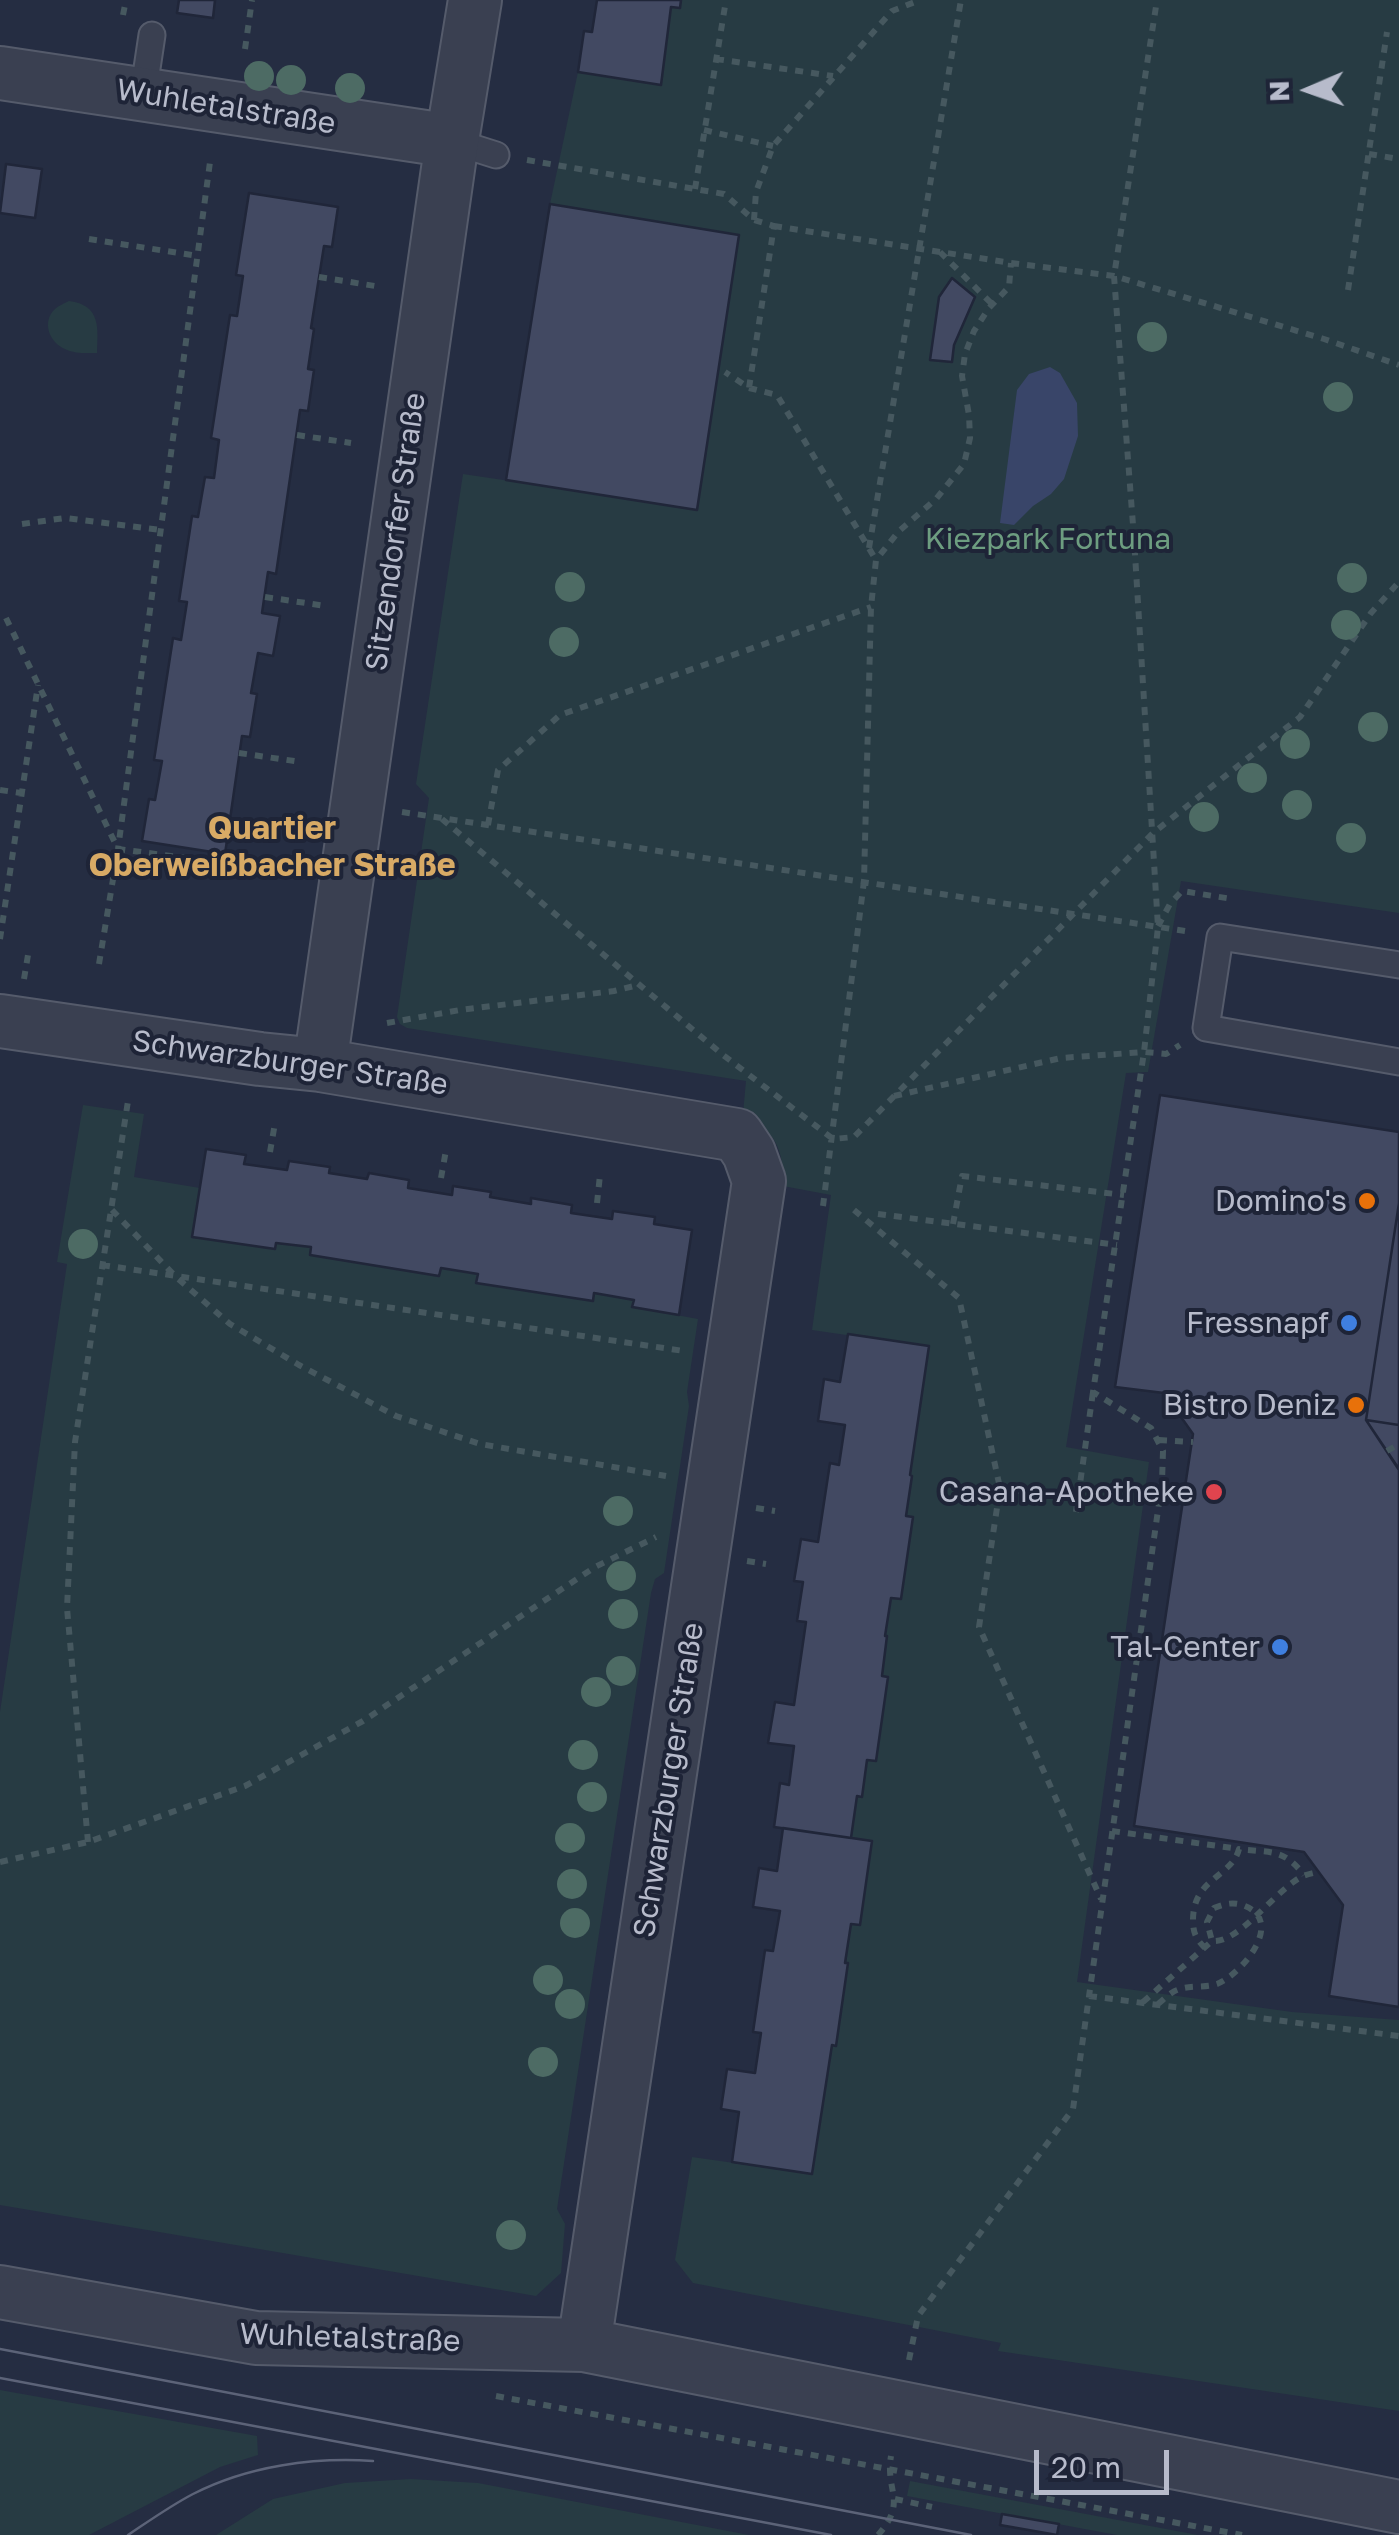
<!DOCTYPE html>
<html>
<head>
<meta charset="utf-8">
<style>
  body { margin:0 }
  #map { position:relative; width:1399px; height:2535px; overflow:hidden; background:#252d42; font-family:"Golos Text",sans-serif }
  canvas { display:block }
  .north { position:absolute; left:1259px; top:40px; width:100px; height:100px; -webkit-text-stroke:8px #1e2437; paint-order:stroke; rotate:268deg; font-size:28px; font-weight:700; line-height:40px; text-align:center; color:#b7bbcb }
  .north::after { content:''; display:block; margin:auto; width:35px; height:45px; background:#b7bbcb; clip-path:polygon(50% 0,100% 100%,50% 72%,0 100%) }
  .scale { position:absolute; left:1034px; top:2450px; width:135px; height:45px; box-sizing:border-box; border:5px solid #b7bbcb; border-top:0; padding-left:12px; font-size:30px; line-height:35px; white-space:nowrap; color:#b7bbcb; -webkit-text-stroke:8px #1e2437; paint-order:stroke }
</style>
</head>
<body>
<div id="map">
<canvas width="1399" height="2535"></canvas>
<div class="north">N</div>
<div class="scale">20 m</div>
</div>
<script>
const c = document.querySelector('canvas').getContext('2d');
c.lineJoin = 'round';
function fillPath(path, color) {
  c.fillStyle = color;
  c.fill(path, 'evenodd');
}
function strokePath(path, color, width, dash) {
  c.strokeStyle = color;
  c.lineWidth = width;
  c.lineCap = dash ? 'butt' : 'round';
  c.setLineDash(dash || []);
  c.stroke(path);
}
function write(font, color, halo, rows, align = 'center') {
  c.font = font + ' "Golos Text",sans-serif';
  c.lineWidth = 8;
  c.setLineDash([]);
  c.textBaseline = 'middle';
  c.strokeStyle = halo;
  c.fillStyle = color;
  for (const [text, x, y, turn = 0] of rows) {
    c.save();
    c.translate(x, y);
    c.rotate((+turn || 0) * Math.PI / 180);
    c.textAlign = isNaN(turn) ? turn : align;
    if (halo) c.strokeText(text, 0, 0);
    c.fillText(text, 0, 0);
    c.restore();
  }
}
const green = new Path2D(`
  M681,0H1399V913L1181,881L1148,1072L1126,1073L1066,1447L1149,1462L1077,1982L1292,2012L1399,2020V2411L998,2351L1001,2343L693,2283L675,2260L692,2157L812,2174L832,2045H836L851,1924H860L872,1842L851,1838L857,1796H862L867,1760H876L885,1636L891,1598H901L913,1517L906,1516L912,1476L910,1475L929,1347L812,1330L831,1195L783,1186C783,1146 777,1135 743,1114L746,1081L407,1028L400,1024L397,1017L429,798L416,784L463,474L697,509L739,235L550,204L578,72L661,84L671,7L680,8Z
  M69,301C101,305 98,328 97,353C86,353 75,354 65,349C50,343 41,322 55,309C58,306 65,303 69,301Z
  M83,1105L144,1114L134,1177L200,1188L192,1237L275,1249L276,1243L311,1247V1255L439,1276L441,1268L478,1274L477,1283L593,1300L594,1293L634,1300L633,1307L698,1319L687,1392L689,1406L664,1573L655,1579L651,1593L557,2209L565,2224L561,2273L536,2296L0,2205V1712L67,1264L57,1262Z
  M0,2390L257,2436L258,2455L220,2467L89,2535H0Z
  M411,2479L478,2483L749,2535H216L273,2499L345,2483Z
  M910,2481L1198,2535H1117L907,2496Z`);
const water = new Path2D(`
  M1050,367L1060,373L1077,403L1078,436L1064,479L1051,494L1033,506L1014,525L1000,523L1017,390L1029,374Z`);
const building = new Path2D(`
  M179,0H215L213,18L177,13Z
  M597,0H681L680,8L671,7L661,85L578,72L584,31L592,32Z
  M6,164L42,169L35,218L0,213Z
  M249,193L338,207L332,247L324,246L311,328L314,329L308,369L314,370L308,411L300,410L276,574L268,572L262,613L280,616L273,656L258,653L251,693L257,694L250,737L242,736L225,854L142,841L149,799L155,800L162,761L154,760L173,638L181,640L187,602L179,601L192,516L198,517L205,477L214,478L219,440L211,438L230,315L237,316L243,276L236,275Z
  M550,204L739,235L697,510L506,480Z
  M952,278L975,297L954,345L952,362L930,360L939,297Z
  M1160,1095L1399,1132V1203L1366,1420L1399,1469V2007L1329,1996L1343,1905L1304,1852L1134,1826L1193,1434L1164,1393L1115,1387Z
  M206,1149L246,1155L244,1164L287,1170L289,1161L330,1167L329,1173L367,1179L369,1173L409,1180L408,1188L452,1195L453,1186L491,1192L490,1197L531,1204V1198L572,1205L571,1213L612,1219L613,1211L655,1217L654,1224L692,1230L679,1315L632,1307L634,1300L594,1293L593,1301L476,1283L478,1274L441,1268L439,1276L310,1255L311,1247L276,1243L275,1249L192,1237Z
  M1399,1203V1425L1366,1420Z
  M848,1334L929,1346L910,1475L912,1476L906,1516L913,1517L901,1599L891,1598L885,1636H887L882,1676L888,1677L876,1761L867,1760L862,1797L857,1796L851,1838L774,1827L780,1783L789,1785L794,1746L768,1743L775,1702L794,1705L806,1622L797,1621L803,1582L794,1581L801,1539L818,1542L830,1463L839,1465L845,1425L818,1421L824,1379L840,1382Z
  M1366,1420L1399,1425V1470Z
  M783,1828L872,1841L860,1925L851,1924L845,1963H848L836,2046L832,2045L812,2174L732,2162L739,2112L721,2109L727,2069L755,2073L761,2033L753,2032L765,1950L773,1951L780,1911L753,1907L759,1868L777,1871Z
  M1002,2514L1059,2524L1057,2535L1000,2525Z`);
const path = new Path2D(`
  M123,15L126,0
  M245,49L252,0
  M716,59L833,76
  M704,130L773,146
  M1369,154L1399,159
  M527,160L724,194L754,220L774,226L749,388L725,372
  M695,189L726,0
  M754,220L756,192L773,146L892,11L920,0
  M774,226L1011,263L1114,276L1324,339L1399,365
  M89,239L198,256
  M940,252L992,304
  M319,277L375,286
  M1348,290L1387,32
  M749,388L777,395L876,560
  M297,435L351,443
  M22,524L65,518L161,530
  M869,548L961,0
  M265,597L326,606
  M6,618L118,849L286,871
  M239,753L301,762
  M0,790L21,793
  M402,812L1185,931
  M442,819L723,1055L833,1139L854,1137L1153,833L1300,717L1371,613L1399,582
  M488,825L498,770L560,715L871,607
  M1158,926L1170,904L1182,891L1232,899
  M0,939L38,685
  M99,964L118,849L210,162
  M24,979L28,955
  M387,1023L460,1010L614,991L638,985
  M894,1096L1061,1058L1144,1052L1166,1054L1180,1045
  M270,1152L275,1123
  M441,1178L446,1150
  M597,1203L600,1175
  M823,1206L864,881L871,607L876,560L899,531L936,499L964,464L970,438L969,415L962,376L965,354L974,331L989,308L1009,287L1011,263
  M112,1210L175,1276L230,1324L299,1365L396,1416L480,1444L666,1476
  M854,1210L959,1298L1000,1488L979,1627L1101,1899
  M878,1214L1117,1245
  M953,1224L962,1176L1124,1195
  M102,1265L684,1351
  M1159,1440L1193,1442
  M1387,1451L1399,1444
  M1000,1488L1077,1499
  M756,1508L775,1511
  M1076,1512L1093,1392
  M747,1561L766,1564
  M1112,1831L1239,1849
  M88,1842L67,1608L75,1442L128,1101
  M0,1862L88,1842L245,1786L363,1721L595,1567L656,1537
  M1205,1948C1196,1939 1193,1933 1193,1920C1193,1878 1232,1877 1239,1849C1271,1853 1283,1848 1304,1875
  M1089,1996L1399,2036
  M1143,2002L1212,1941C1239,1944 1276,1889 1303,1876C1305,1875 1316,1872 1319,1872
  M1158,2004C1163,2000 1171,1992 1177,1990C1189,1985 1204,1988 1217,1984C1242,1974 1285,1922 1245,1906C1233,1901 1225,1904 1214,1908L1207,1922L1212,1941
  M909,2360L918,2316L1073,2109L1162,1482L1163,1451L1151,1428L1093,1392L1144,1052L1158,927L1134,538L1114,276L1157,0
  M496,2396L1242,2535
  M895,2499L932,2507
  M878,2535C908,2501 885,2492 891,2456`);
const lane = new Path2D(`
  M143,95L152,35
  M452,141L496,155
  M1399,965L1220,937L1206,1028L1399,1062`);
const street = new Path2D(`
  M0,73L452,141
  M0,1021L260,1059L320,1065L737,1135L749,1153L759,1181L584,2345
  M320,1065L452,141L475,0
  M0,2292L256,2338L584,2345L1399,2507`);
const tram = new Path2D(`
  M0,2349L971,2535
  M0,2378L831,2535
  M128,2535C149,2521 170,2506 193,2494C248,2466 313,2457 373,2461`);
const trees = [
  [259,76],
  [291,80],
  [350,88],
  [1152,337],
  [1338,397],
  [1352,578],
  [570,587],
  [1346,625],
  [564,642],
  [1373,727],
  [1295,744],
  [1252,778],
  [1297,805],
  [1204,817],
  [1351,838],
  [83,1244],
  [618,1511],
  [621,1576],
  [623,1614],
  [621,1671],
  [596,1692],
  [583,1755],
  [592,1797],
  [570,1838],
  [572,1884],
  [575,1923],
  [548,1980],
  [570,2004],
  [543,2062],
  [511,2235]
];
const markers = [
  [1367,1201,10,"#e8710a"],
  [1349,1323,10,"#3f7fe0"],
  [1356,1405,10,"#e8710a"],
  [1214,1492,10,"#e0444e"],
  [1280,1647,10,"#3f7fe0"]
];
const streetNames = [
  ["Wuhletalstraße",226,107,9],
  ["Sitzendorfer Straße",396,532,-82],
  ["Schwarzburger Straße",290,1063,8],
  ["Schwarzburger Straße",669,1780,-81],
  ["Wuhletalstraße",350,2338,2]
];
const parkNames = [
  ["Kiezpark Fortuna",1048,539]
];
const poiNames = [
  ["Domino's",1347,1201],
  ["Fressnapf",1329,1323],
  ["Bistro Deniz",1336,1405],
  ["Casana-Apotheke",1194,1492],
  ["Tal-Center",1260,1647]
];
const neighbourhoodNames = [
  ["Quartier",272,829],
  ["Oberweißbacher Straße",272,866]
];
fillPath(green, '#273b43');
fillPath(water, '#394569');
fillPath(building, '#424962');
strokePath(building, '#202639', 2.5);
strokePath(lane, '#555b6b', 29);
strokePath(street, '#555b6b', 56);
strokePath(path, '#46585f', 6, [8, 8]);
strokePath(lane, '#3a4051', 25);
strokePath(street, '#3a4051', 52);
strokePath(tram, '#5c6378', 2.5);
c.fillStyle = '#4d6b64';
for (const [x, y] of trees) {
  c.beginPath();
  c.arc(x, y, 15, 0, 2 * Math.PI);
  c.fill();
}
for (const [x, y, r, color] of markers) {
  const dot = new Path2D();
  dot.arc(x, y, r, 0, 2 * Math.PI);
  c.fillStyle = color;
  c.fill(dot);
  strokePath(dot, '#1e2437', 4);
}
write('30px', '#b7bbcb', '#1e2437', streetNames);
write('30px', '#6d9d80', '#1e2437', parkNames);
write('30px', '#b7bbcb', '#1e2437', poiNames, 'right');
write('bold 32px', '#d8aa65', '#1e2437', neighbourhoodNames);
</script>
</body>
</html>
